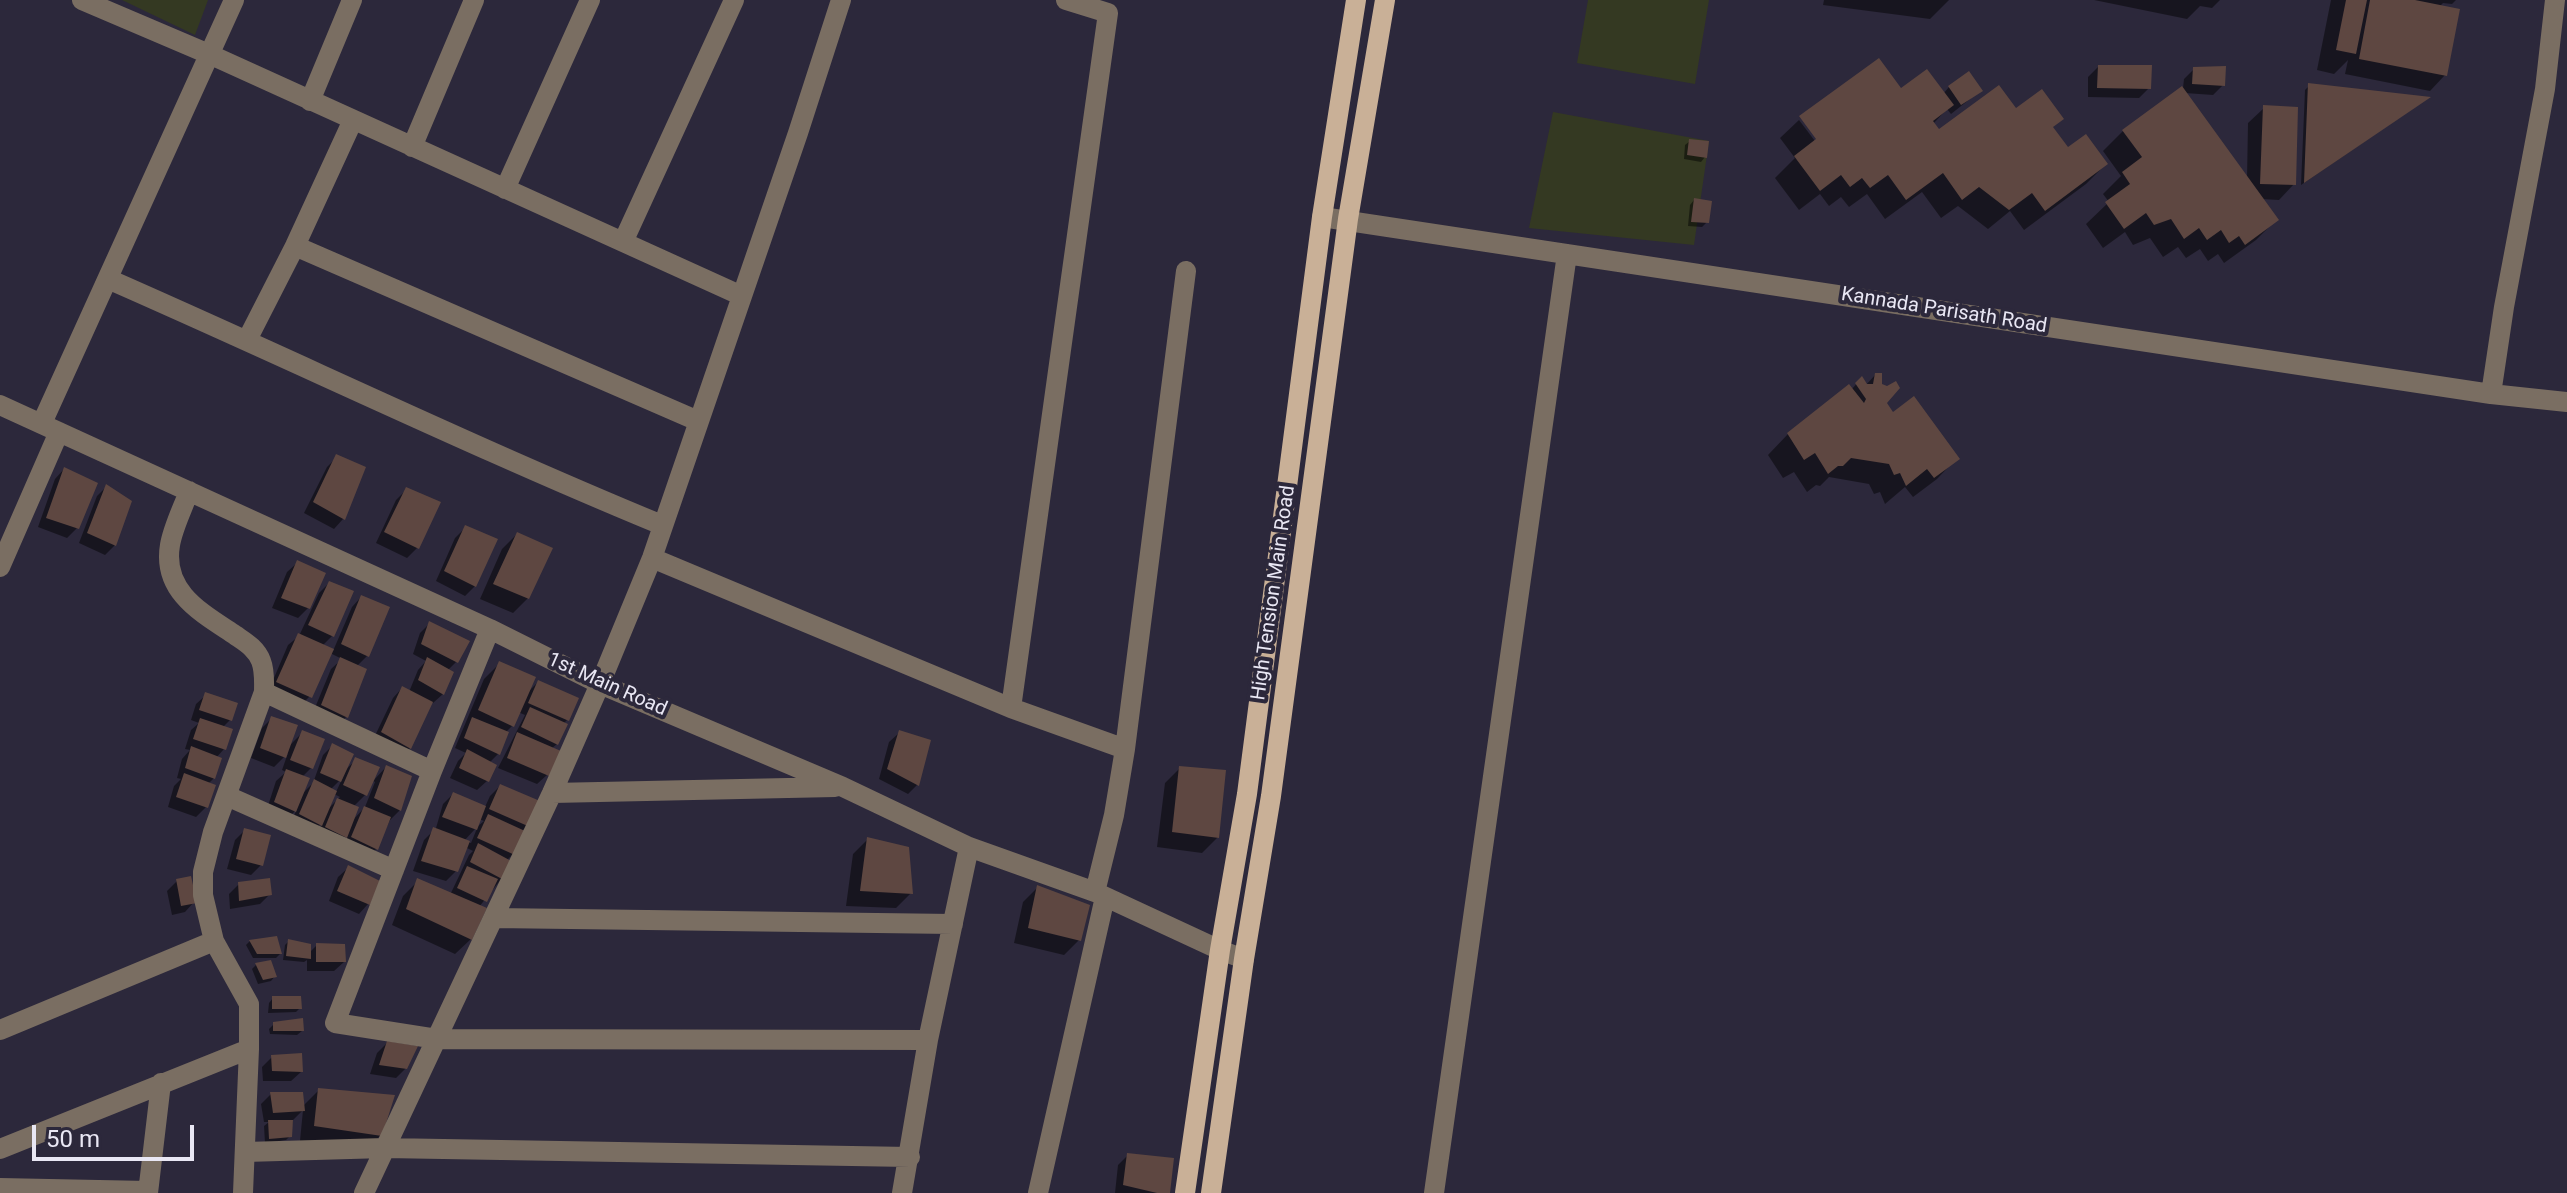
<!DOCTYPE html>
<html>
<head>
<meta charset="utf-8">
<style>
  body { margin:0 }
  #map { position:relative; width:2567px; height:1193px; overflow:hidden; background:#2c283b; font-family:Roboto,sans-serif }
  canvas { display:block }
  .scale { position:absolute; left:32px; top:1125px; width:162px; height:36px; box-sizing:border-box; border:4px solid #e9e7f4; border-top:0; padding-left:10px; font-size:24px; line-height:28px; white-space:nowrap; color:#e9e7f4; -webkit-text-stroke:6px #2c283b; paint-order:stroke }
</style>
</head>
<body>
<div id="map">
<canvas width="2567" height="1193"></canvas>
<div class="scale">50 m</div>
</div>
<script>
const c = document.querySelector('canvas').getContext('2d');
c.lineJoin = 'round';
function fillPath(path, color) {
  c.fillStyle = color;
  c.fill(path, 'evenodd');
}
function strokePath(path, color, width, dash) {
  c.strokeStyle = color;
  c.lineWidth = width;
  c.lineCap = dash ? 'butt' : 'round';
  c.setLineDash(dash || []);
  c.stroke(path);
}
function write(font, color, halo, rows, align = 'center') {
  c.font = font + ' Roboto,sans-serif';
  c.lineWidth = 8;
  c.setLineDash([]);
  c.textBaseline = 'middle';
  c.strokeStyle = halo;
  c.fillStyle = color;
  for (const [text, x, y, turn = 0] of rows) {
    c.save();
    c.translate(x, y);
    c.rotate((+turn || 0) * Math.PI / 180);
    c.textAlign = isNaN(turn) ? turn : align;
    if (halo) c.strokeText(text, 0, 0);
    c.fillText(text, 0, 0);
    c.restore();
  }
}
const green = new Path2D(`
  M122,0H208L195,35Z
  M1588,0H1709L1695,84L1577,63Z
  M1553,112L1709,141L1694,245L1529,228Z`);
const shadow = new Path2D(`
  M1824,0H1949L1930,19L1823,5Z
  M2094,0H2220L2212,8L2200,6L2187,19Z
  M2331,0H2456L2452,4L2443,3L2439,7L2445,75L2430,91L2345,74L2348,60L2334,74L2317,70Z
  M1878,60L1901,91L1943,94L1949,87L1980,91L1951,114L1947,109L1933,124L1939,132L2016,111L2051,128L2068,150L2106,164L2086,184L2024,230L2010,211L1988,229L1958,206L1941,218L1922,192L1885,219L1867,194L1849,207L1841,197L1829,206L1820,194L1799,210L1775,178L1795,158L1780,138L1799,120L1821,149L1824,146L1803,118H1800Z
  M2098,67L2149,88L2139,98L2088,97V77Z
  M2194,69L2223,85L2213,95L2185,93L2247,179L2248,123L2264,108L2294,184L2279,200L2261,199L2276,220L2256,240L2224,263L2218,254L2208,261L2200,249L2186,258L2178,247L2163,257L2150,238L2133,245L2125,232L2103,248L2086,224L2109,202L2103,194L2121,176L2103,151L2123,131L2183,88L2184,79Z
  M2309,86L2424,101L2301,185L2305,90Z
  M1690,141L1705,157L1701,162L1684,159L1685,145Z
  M1694,200L1707,222L1702,227L1688,226L1690,205Z
  M1875,375L1885,403L1893,414L1957,458L1937,479L1913,497L1905,487L1885,504L1880,492L1874,494L1869,484L1829,477L1820,486L1816,485L1807,492L1794,472L1783,478L1768,455L1788,434L1851,390L1861,379L1866,385Z
  M337,457L364,468L343,519L334,529L304,513L327,467Z
  M64,469L77,528L67,538L38,527L55,479Z
  M106,487L115,545L105,555L79,543L97,496Z
  M406,490L438,503L417,548L407,558L376,543L396,500Z
  M465,528L475,586L465,596L436,581L455,538Z
  M517,534L528,598L513,613L480,599L502,549Z
  M297,563L308,608L298,618L272,608L287,572Z
  M329,583L352,592L332,636L322,646L333,651L352,607L361,597L367,656L357,666L346,717L337,727L312,715L331,669L342,659L330,653L310,696L300,706L268,692L288,645L299,636L319,593Z
  M430,623L467,642L456,662L447,671L443,694L433,703L431,702L410,748L400,758L372,742L393,698L402,688L409,692L418,670L426,661L413,654L420,633Z
  M499,664L527,693L538,682L567,720L563,724L557,744L551,749L547,775L537,784L498,768L525,715L518,712L512,726L505,733L498,754L489,763L487,781L477,790L450,778L458,761L466,753L455,748L484,679Z
  M206,695L230,720L222,728L224,749L216,758L214,778L208,784L206,807L196,817L168,807L174,786L181,779L177,778L182,759L190,750L185,749L191,730L199,723L191,720L196,704Z
  M272,718L288,747L302,733L311,768L302,777L301,795L313,783L323,755L332,746L343,772L356,760L365,795L353,807L352,821L365,807L375,782L373,781L386,767L400,810L390,820L377,848L367,858L343,847L348,834L336,847L316,837L322,823L310,834L290,824L297,809L285,821L266,812L276,781L286,772L282,770L288,753L274,767L251,758L262,728ZM343,777L336,792L330,790ZM334,794L340,797L327,810Z
  M899,733L917,785L908,794L879,779L889,742Z
  M1180,768L1218,837L1202,853L1157,847L1165,783Z
  M500,786L528,826L523,830L513,854L506,861L502,878L479,907L471,939L455,954L392,925L403,896L418,881L450,895L469,855L473,851L465,847L456,871L446,881L413,871L424,840L436,828L443,804L453,794L485,807L490,796ZM479,819L484,821L478,826L471,843L464,841L475,829Z
  M245,830L261,865L251,875L227,869L235,840Z
  M868,839L911,893L896,908L846,906L853,854Z
  M348,868L368,904L359,914L329,901L338,877Z
  M177,881L194,902L185,912L172,915L167,891Z
  M239,884L270,894L260,904L230,909L229,894Z
  M1038,887L1079,940L1064,955L1014,943L1023,902Z
  M250,941L280,954L276,958H253L246,945Z
  M289,941L309,953L317,945L344,962L334,971H307V960L304,962L283,960L285,945Z
  M270,962L275,976L271,981L258,984L252,969L256,965Z
  M273,998L300,1008L296,1012L268,1013L269,1003Z
  M274,1024L302,1031L297,1035L270,1034L269,1029Z
  M387,1043L406,1068L396,1078L370,1074L377,1053Z
  M272,1057L301,1072L291,1081H263L262,1067Z
  M319,1090L381,1135L365,1150L300,1141L303,1110L293,1120L290,1136L286,1140L265,1143L264,1126L269,1122H264L261,1104L271,1094L302,1107Z
  M1128,1155L1168,1193H1115L1118,1165Z`);
const building = new Path2D(`
  M2346,0H2367L2356,54L2336,50Z
  M2370,0H2415L2460,9L2447,76L2359,59Z
  M1879,58L1901,88L1927,69L1954,105L1933,121L1939,129L1999,85L2016,108L2042,89L2064,119L2053,127L2068,147L2086,134L2108,164L2045,211L2032,193L2009,210L1979,187L1962,200L1943,173L1906,200L1888,175L1870,188L1862,178L1850,187L1841,175L1820,191L1794,156L1816,139L1799,116Z
  M2098,65H2152L2151,89L2097,88Z
  M2226,66L2225,86L2192,84L2193,67Z
  M1969,71L1983,91L1961,105L1948,86Z
  M2308,83L2431,97L2304,183Z
  M2182,86L2279,220L2245,245L2239,236L2229,243L2221,230L2207,240L2199,228L2184,239L2171,219L2154,225L2146,213L2124,229L2105,202L2130,184L2122,172L2142,157L2122,130Z
  M2263,105L2298,107L2296,185L2260,184Z
  M1689,139L1709,141L1707,158L1687,155Z
  M1694,198L1712,201L1709,223L1691,222Z
  M1875,373H1882V384L1887,386L1896,381L1900,388L1887,403L1893,412L1914,396L1960,459L1934,478L1927,469L1906,486L1900,473L1894,475L1889,464L1851,458L1843,466H1838L1828,474L1815,453L1804,460L1787,433L1849,384L1864,403L1866,399L1855,383L1862,376L1867,384H1873Z
  M336,454L366,467L345,520L313,502Z
  M64,467L98,483L79,529L46,518Z
  M106,484L132,501L116,546L87,533Z
  M406,487L441,502L419,549L384,532Z
  M465,525L498,539L476,587L444,571Z
  M517,532L553,548L529,599L493,584Z
  M297,560L326,573L310,609L281,598Z
  M329,581L354,591L334,637L308,625Z
  M361,595L390,607L369,657L341,644Z
  M429,621L470,641L458,663L421,644Z
  M298,633L334,649L312,698L276,682Z
  M340,657L367,669L348,718L321,705Z
  M427,657L454,672L444,695L418,680Z
  M499,661L536,677L514,727L478,710Z
  M538,680L579,698L569,721L528,703Z
  M402,686L433,702L411,749L381,732Z
  M205,692L238,703L232,721L199,710Z
  M530,707L568,724L558,745L521,727Z
  M271,716L298,725L286,758L260,748Z
  M472,717L509,732L500,755L464,738Z
  M200,718L233,729L226,750L193,739Z
  M302,730L325,739L313,769L290,760Z
  M899,730L931,740L919,786L887,769Z
  M517,732L561,751L549,776L507,758Z
  M332,743L354,754L341,782L320,773Z
  M191,746L222,758L215,779L185,768Z
  M467,749L497,765L489,782L459,768Z
  M355,757L380,767L367,796L343,785Z
  M386,765L412,776L401,811L374,798Z
  M1179,766L1226,770L1219,838L1172,832Z
  M286,769L310,778L296,812L274,802Z
  M184,773L216,785L208,808L176,797Z
  M314,779L337,791L322,826L299,814Z
  M500,784L540,801L530,827L489,809Z
  M453,792L486,806L477,830L442,817Z
  M337,798L359,807L347,838L325,827Z
  M364,806L391,817L378,850L351,837Z
  M488,814L525,831L515,855L477,838Z
  M433,827L470,841L458,872L421,861Z
  M244,828L271,835L263,866L236,859Z
  M867,837L909,847L913,894L860,891Z
  M478,843L513,862L504,880L470,862Z
  M348,865L380,881L370,905L337,891Z
  M467,866L498,879L487,902L457,888Z
  M191,876L197,903L181,906L176,879Z
  M270,878L272,895L239,901L238,882Z
  M417,878L487,908L472,940L406,909Z
  M1037,885L1090,905L1081,941L1028,928Z
  M277,936L282,954H257L249,940Z
  M288,939L311,944V959L286,956Z
  M316,943L345,944L346,962H316Z
  M271,960L277,977L263,980L255,963Z
  M272,996H301L302,1009H272Z
  M303,1018L304,1031H273V1022Z
  M387,1041L418,1046L407,1069L379,1065Z
  M302,1053L303,1072L272,1071L271,1055Z
  M318,1088L395,1095L382,1136L314,1126Z
  M270,1092H303L305,1111L273,1113Z
  M268,1120H293L292,1137L269,1139Z
  M1127,1153L1174,1158L1170,1193H1157L1123,1185Z`);
const minor = new Path2D(`
  M82,0L211,55L742,296
  M310,101L352,0
  M412,147L474,0
  M505,189L590,0
  M1322,217L2491,394L2567,402
  M623,242L734,0
  M295,246L698,421
  M108,279C293,360 475,448 662,525
  M247,340L295,246L353,120
  M2491,394L2504,307L2545,89L2555,0
  M0,405L490,629L600,684L843,787L969,847L1095,892L1220,950L1244,959
  M42,423L234,0
  M189,491C183,508 173,527 170,545C162,592 202,613 235,635C245,642 256,648 261,661C265,671 264,682 264,692L213,832L203,872V895L214,941L249,1004V1049L243,1193
  M652,558L1011,708L1125,749
  M0,567L59,432
  M490,629L432,771L335,1023L437,1039L928,1040
  M264,692L432,771
  M1011,708L1108,13L1066,0
  M552,793L835,787
  M227,796L394,870
  M1095,892L1114,815L1125,749L1186,271
  M494,918L953,924
  M0,1030L214,941
  M0,1149L249,1049
  M245,1152L385,1148L910,1157
  M0,1188L148,1191
  M148,1193L161,1083
  M364,1193L552,793L600,684L652,558L798,133L841,0
  M902,1193L928,1040L969,847
  M1038,1193L1105,897
  M1434,1193L1567,254`);
const major = new Path2D(`
  M1185,1193L1220,950L1247,794L1322,217L1356,0
  M1211,1193L1244,959L1271,796L1348,219L1385,0`);
const streetNames = [
  ["Kannada Parisath Road",1944,311,9],
  ["High Tension Main Road",1274,593,-82],
  ["1st Main Road",607,685,24]
];
fillPath(green, '#343922');
fillPath(shadow, '#0007');
fillPath(building, '#5e4741');
strokePath(minor, '#7a6e62', 20);
strokePath(major, '#c9b097', 20);
write('20px', '#e9e7f4', '#2c283b', streetNames);
</script>
</body>
</html>
